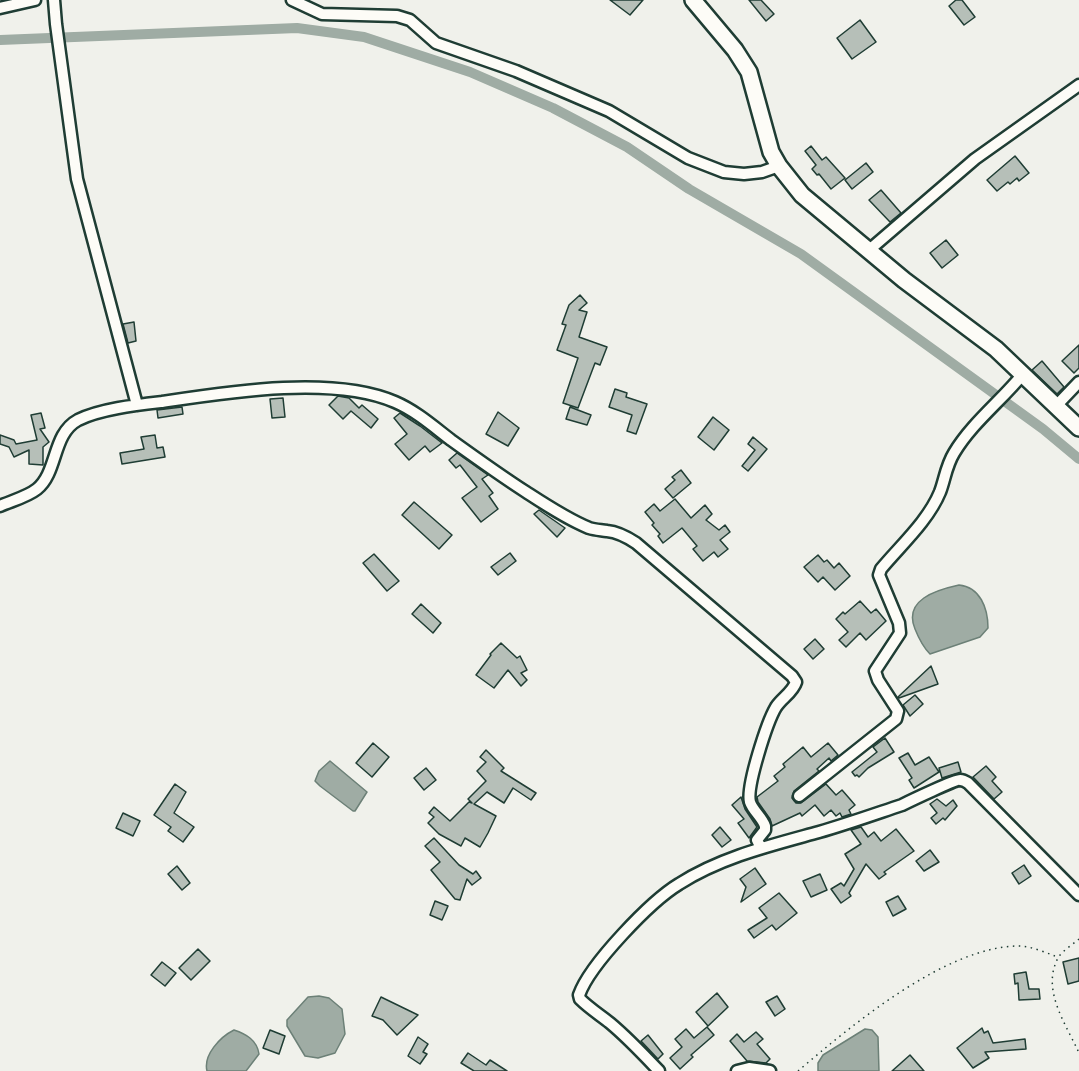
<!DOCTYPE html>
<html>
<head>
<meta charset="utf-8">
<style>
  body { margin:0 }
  canvas { display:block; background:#f0f1eb }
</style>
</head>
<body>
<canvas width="1079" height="1071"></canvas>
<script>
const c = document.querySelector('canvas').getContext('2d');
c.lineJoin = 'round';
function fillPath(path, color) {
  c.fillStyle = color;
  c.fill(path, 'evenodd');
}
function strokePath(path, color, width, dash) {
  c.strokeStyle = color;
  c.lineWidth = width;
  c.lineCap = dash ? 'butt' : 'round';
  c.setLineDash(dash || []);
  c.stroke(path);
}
const water = new Path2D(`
  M959,585C980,587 988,608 988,628L980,637L930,654C923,647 919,639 915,629C903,600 936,590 959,585Z
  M330,761L367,792L355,811H353L320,786L315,781L319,771Z
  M319,996L329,998L342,1009L345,1034L335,1053L318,1058L305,1056L287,1026V1020L308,997Z
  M865,1029L872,1030L878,1037L879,1071H818V1063L823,1055Z
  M234,1030C246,1034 257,1040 259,1054L246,1071H207C203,1055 220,1037 234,1030Z`);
const canal = new Path2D(`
  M0,40L297,28L364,37L470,72L553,108L627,147L689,189L801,254L1043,429L1079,459`);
const building = new Path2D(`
  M610,0H643L630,15Z
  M749,0H761L774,14L766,21Z
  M956,0H962L975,17L964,25L949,6Z
  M860,20L876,42L852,59L837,38Z
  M811,146L822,160L826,157L845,178L831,189L819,174L817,175L812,169L816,165L805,151Z
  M1015,156L1029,173L1019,181L1017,178L1010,184L1008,182L997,191L987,180Z
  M866,163L873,172L852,189L845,180Z
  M881,190L901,213L890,222L869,200Z
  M946,240L958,255L942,268L930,253Z
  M580,295L587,303L579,310L587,312L579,337L607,347L600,365L595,363L578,408L563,403L578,358L557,350L566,325L562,324L569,305Z
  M134,322L136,341L128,343L123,324Z
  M1079,345V368L1074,373L1062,361Z
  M1042,361L1064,387L1057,394L1032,370Z
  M615,389L627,393L626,397L647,404L636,434L627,431L632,415L609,407Z
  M338,396L349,398L359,408L362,405L378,419L371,428L351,411L343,419L329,405Z
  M283,398L285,417L272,418L270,399Z
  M182,407L183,414L158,418L157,410Z
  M570,407L591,415L587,425L566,419Z
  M498,412L519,428L508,446L486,434Z
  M41,413L45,428L40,429L49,442L43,447V465L29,464V450L14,457L9,447L0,444V435L14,440L16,444L37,440L31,415Z
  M400,413L420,426L442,443L430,452L425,446L409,460L395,444L407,434L394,418Z
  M713,417L729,430L714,450L698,437Z
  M155,435L157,448L163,447L165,457L122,464L120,453L144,449L141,437Z
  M753,437L767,449L748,471L742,466L755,450L748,444Z
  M457,453L488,475L482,479L493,493L489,496L498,509L481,522L462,498L477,487L460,465L456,468L449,460Z
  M681,470L691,483L673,498L665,489L675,480L672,477Z
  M675,499L691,518L705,505L712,514L706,520L719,530L725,525L730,532L720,540L728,549L718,557L714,552L703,561L693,549L697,546L682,528L663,543L658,536L660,534L652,525L654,523L645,512L654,504L660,511Z
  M414,502L452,535L439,549L402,515Z
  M539,510L565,528L557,537L534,514Z
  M510,553L516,561L498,575L491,567Z
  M374,554L399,581L387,591L363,563Z
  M818,555L824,562L827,560L834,568L839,563L850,576L835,590L823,577L818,582L804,567Z
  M860,601L871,613L876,609L886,621L866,640L860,633L846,647L839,640L848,632L836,619L843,612L845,614Z
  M421,604L441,623L433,633L412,614Z
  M815,639L824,649L813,659L804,649Z
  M501,643L517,658L520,656L527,670L521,673L527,680L521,686L508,670L494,688L476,675L491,655L490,654Z
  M931,666L938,684L899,698L898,697Z
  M915,695L923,704L910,716L903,705Z
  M885,738L894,752L868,768L859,777L857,775L855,776L852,772L877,752L873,747Z
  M373,743L389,757L372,777L356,763Z
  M828,743L838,755L831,761L829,758L817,769L819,771L794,791L792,798L796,803H801L826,784L836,795L842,790L849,798L855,805L849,810L851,814L842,817L840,813L836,816L831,810L824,816L815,805L802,816L800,813L772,826L770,819L758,802L757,797L778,781L774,776L785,767L783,764L803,747L811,757Z
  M486,750L504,768L501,771L536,793L531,800L513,788L504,803L487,792L474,804L496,816L488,833L480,847L465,838L461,846L439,834L428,823L434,817L429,813L434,807L450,821L469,802L472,803L468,799L486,781L477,771L486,762L480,757Z
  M908,753L915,765L929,757L939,772L914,788L909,780L912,778L899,758Z
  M958,762L961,772L942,778L939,768Z
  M986,766L996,777L992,781L1002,792L994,799L973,777Z
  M426,768L436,780L424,790L414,778Z
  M175,784L186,792L174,813L194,827L183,842L168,831L171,827L154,815Z
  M741,797L745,809L757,827L749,838L738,823L744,819L732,805Z
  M937,799L946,806L953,800L957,806L945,820L943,818L936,824L931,818L937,813L930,804Z
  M123,813L140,821L133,836L116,828Z
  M720,827L731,840L722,847L712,835Z
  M861,827L868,837L874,832L881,841L896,829L914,851L884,872L886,874L879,879L866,864L849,893L851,896L841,903L831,889L841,883L844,886L854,869L845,854L861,844L851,830Z
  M434,838L459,865L473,874L476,871L481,878L472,885L467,879L460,900L455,899L431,870L440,862L425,846Z
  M930,850L939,862L924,871L916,861Z
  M1024,865L1031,876L1019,884L1012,873Z
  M177,866L190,883L182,890L168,874Z
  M755,868L766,884L741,902L746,887L740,879Z
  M820,874L827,890L811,897L803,881Z
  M779,893L797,913L776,930L772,925L754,938L748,930L767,918L759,908Z
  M898,896L906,909L893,916L886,902Z
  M435,901L448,906L442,920L430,915Z
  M198,949L210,961L191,980L179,968Z
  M1079,958V981L1068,984L1063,962Z
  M162,962L176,973L165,986L151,975Z
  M1026,972L1029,989H1039L1040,999L1019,1000L1018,983L1015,984L1014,974Z
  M717,993L728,1007L708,1026L696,1012Z
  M777,996L785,1009L775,1016L766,1002Z
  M381,997L418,1015L397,1035L383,1020L372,1016Z
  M707,1027L714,1035L691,1055L693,1057L680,1069L670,1058L682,1047L675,1039L686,1029L694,1038Z
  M982,1028L984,1033L988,1031L993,1043L1025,1039L1026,1049L985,1052L989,1058L973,1068L957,1048Z
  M270,1030L285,1036L279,1054L263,1048Z
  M756,1032L763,1039L757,1044L770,1059L766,1063L747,1061L730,1041L737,1034L744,1042Z
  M648,1035L663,1054L658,1059L641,1041Z
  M418,1037L428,1044L423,1052L427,1054L420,1064L408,1056Z
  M468,1053L486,1065L490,1060L507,1071H474L461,1063Z
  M910,1055L924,1071H892Z`);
const path = new Path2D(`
  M1079,939C1072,945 1062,951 1058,958C1041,990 1066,1024 1079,1053
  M798,1071C852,1025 945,947 1018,946C1032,946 1046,953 1058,957`);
const minor = new Path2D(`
  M54,0L56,24L77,179L137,405
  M292,0L322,14L397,16L410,20L436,43L516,71L609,111L688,158L724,172L744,174L762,172L779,166
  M0,8L35,0
  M868,251L975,159L1079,85
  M1056,406L1079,382
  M0,506C11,501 27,497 37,489C58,472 52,434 78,420C100,409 136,405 162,402C228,392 333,375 395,402C416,411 434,427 451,440C476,458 501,476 526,492C546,505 567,519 589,528C595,530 601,530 607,531C618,532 627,537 636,543L792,676L796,682C793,692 782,698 776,707C767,722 746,787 750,802C753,811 762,817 765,826V830L757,840L761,848
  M799,796L896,719L898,711L878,680L875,671L900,633L899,623L879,575L881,569C901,545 928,521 940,492C945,479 946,466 954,453C972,423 1001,401 1023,374
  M659,1071C643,1054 628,1038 610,1023C600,1015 589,1008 580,999L579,995C590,964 651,901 679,884C721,857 772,845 819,832C847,824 875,814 902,805C910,801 956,779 960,780C963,780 965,781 968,783L1079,895
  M737,1071L749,1068L770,1071`);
const secondary = new Path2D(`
  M693,0L735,50L749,72L771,152L779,166L802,195L904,280L996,349L1079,428`);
fillPath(water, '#9faca4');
strokePath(water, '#6c8077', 1.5);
strokePath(canal, '#9faca4', 10);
fillPath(building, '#b6bfb8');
strokePath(building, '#1f3d34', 1.5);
strokePath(minor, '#1f3d34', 15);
strokePath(secondary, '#1f3d34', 20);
strokePath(path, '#1f3d34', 1.5, [1.5, 4.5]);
strokePath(minor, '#fdfcf7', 10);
strokePath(secondary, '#fdfcf7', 15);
</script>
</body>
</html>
